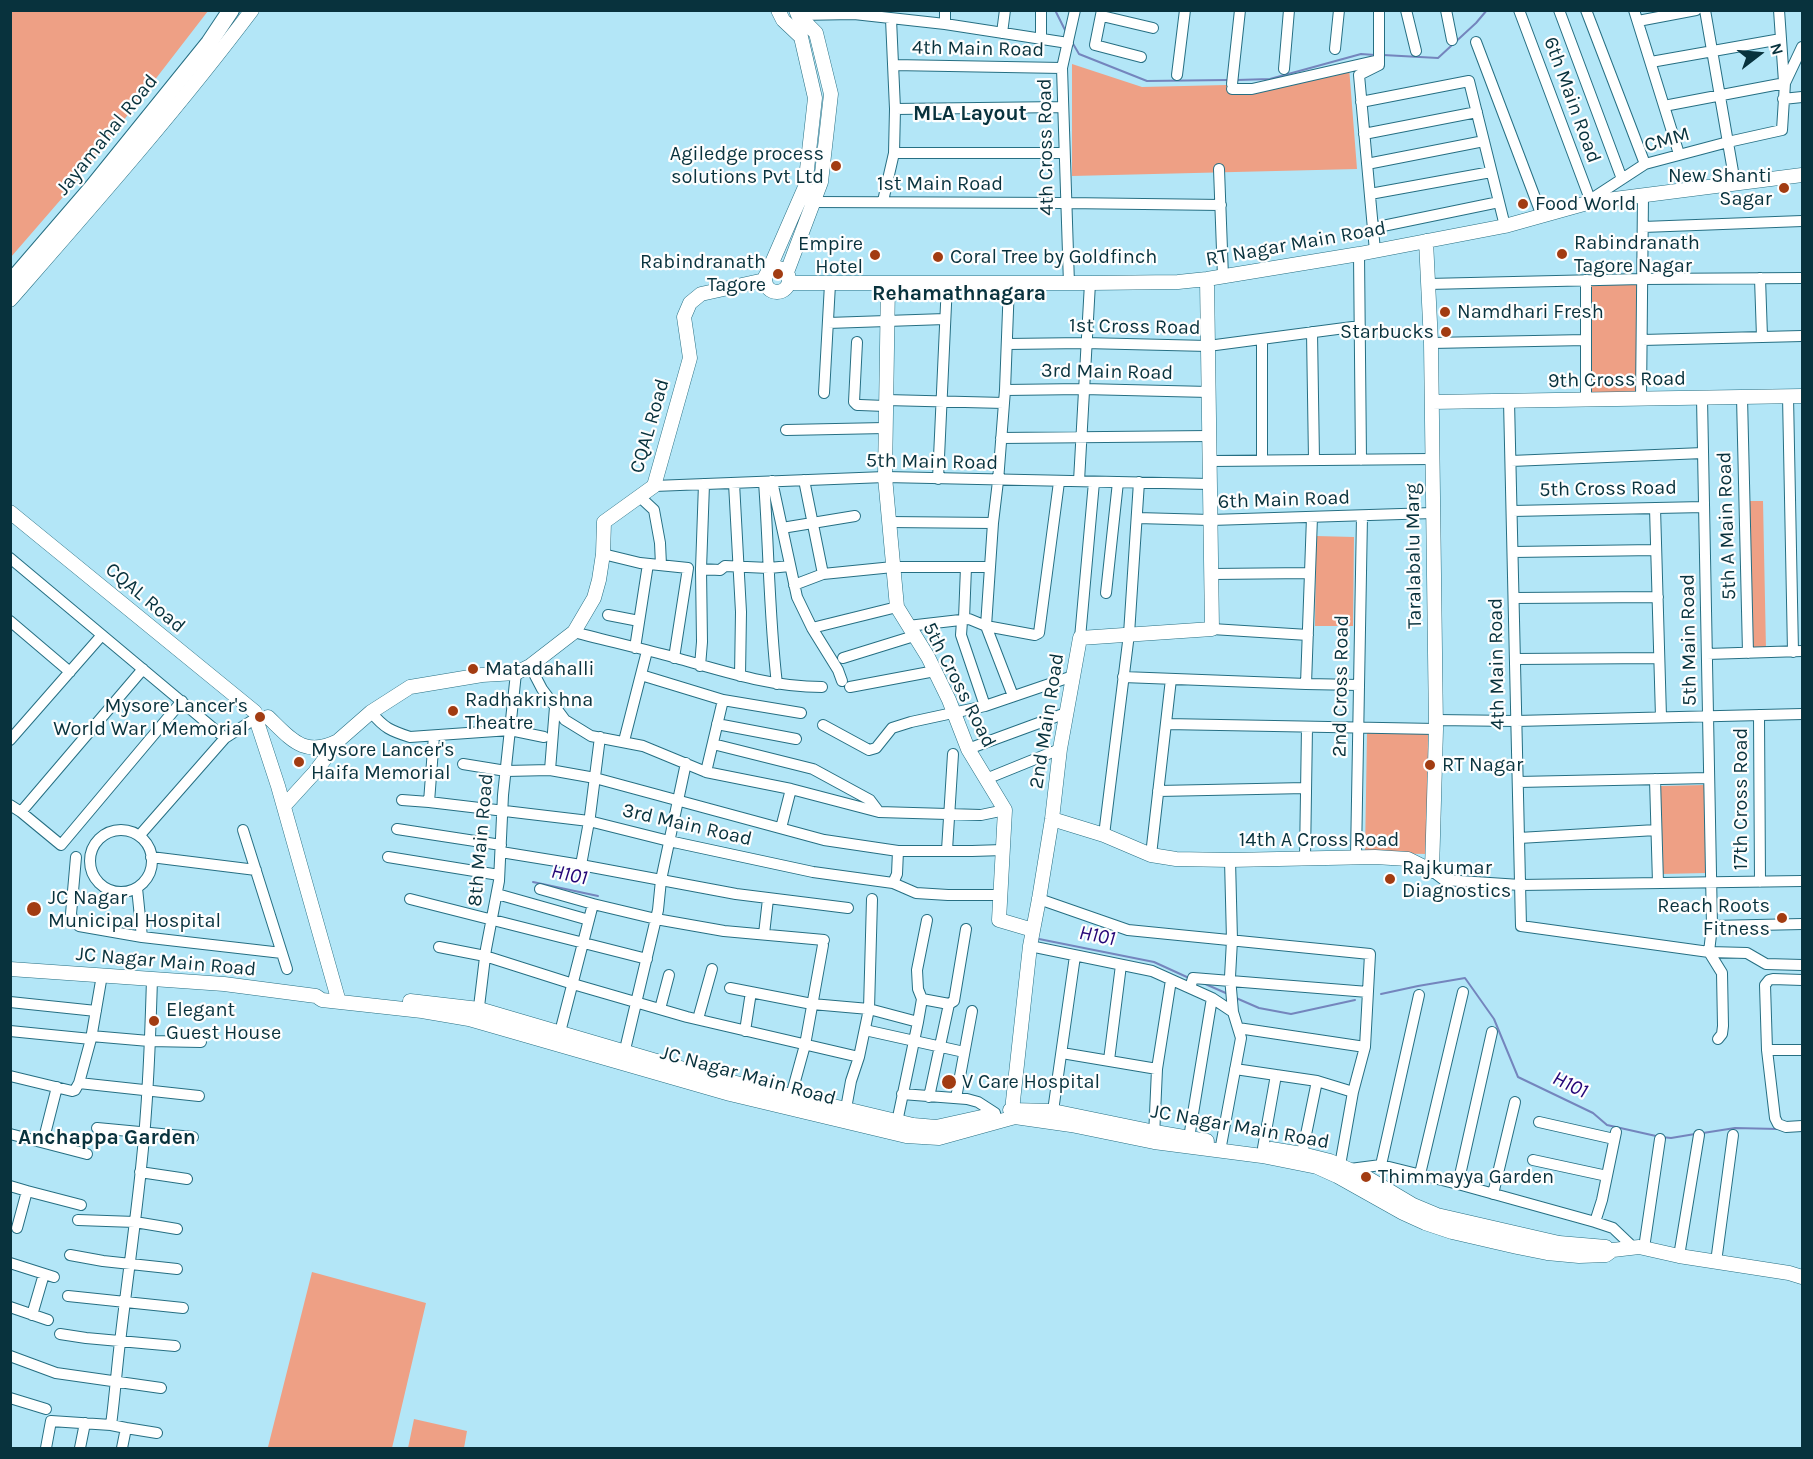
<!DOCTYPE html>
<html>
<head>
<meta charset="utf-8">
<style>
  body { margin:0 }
  #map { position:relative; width:1813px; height:1459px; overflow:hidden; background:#b3e6f7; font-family:Karla,sans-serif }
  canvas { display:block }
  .frame { position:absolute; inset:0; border:12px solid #08323d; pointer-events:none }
  .north { position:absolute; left:1729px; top:24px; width:60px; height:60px; -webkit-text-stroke:4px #fefefe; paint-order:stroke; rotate:74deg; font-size:16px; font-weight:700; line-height:24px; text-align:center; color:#08323d }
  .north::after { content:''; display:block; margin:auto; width:21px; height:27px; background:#08323d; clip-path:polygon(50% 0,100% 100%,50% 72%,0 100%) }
</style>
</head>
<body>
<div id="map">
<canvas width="1813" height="1459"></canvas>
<div class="frame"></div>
<div class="north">N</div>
</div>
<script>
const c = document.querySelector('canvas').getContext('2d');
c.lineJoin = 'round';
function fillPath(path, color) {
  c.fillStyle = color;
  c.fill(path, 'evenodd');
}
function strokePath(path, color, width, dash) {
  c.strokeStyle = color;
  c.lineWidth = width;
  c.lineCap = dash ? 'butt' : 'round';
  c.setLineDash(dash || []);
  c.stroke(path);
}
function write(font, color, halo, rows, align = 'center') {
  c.font = font + ' Karla,sans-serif';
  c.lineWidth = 4.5;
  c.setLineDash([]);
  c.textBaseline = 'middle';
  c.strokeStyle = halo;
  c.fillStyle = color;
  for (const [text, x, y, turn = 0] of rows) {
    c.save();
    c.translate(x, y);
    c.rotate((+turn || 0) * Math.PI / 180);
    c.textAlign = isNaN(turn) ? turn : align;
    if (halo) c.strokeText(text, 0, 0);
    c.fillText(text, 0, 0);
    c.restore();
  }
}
const green = new Path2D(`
  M11,10L208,11L76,182L11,257Z
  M1072,64L1142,87L1268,84L1349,67L1357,169L1072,176Z
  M1591,284H1637V392L1592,393Z
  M1748,501H1763L1766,650H1751Z
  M1316,536L1354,537L1353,626H1315Z
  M1367,733L1428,734L1427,854L1365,853Z
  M1704,785L1706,873L1662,874L1660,786Z
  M312,1272L426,1303L392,1448H276L268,1447Z
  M414,1419L467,1431L464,1448H408Z`);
const stream = new Path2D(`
  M1055,10L1066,32
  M1072,42L1079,54L1147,81L1228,80
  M1383,55L1438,58L1476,23L1487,10
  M1237,80L1270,79L1361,54L1375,55
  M533,882L598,896
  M1039,939L1154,962L1189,978
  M1203,983L1228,994
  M1381,994L1418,986L1465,978L1494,1019L1518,1077L1593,1113L1607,1125L1656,1136
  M1236,998L1259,1008L1291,1014L1355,1000
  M1703,1133L1735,1128L1778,1129
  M1662,1137L1671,1138L1695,1134`);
const street = new Path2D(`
  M1102,10L1095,45L1141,57
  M1406,10L1416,51
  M1446,10L1452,40
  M1519,10L1591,202L1596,196L1645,164L1728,142L1782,130L1785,83L1802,47
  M1559,10L1622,179
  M1586,10L1645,164
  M1634,10L1679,154
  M1705,10L1735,183
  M1779,10L1784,82
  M854,14L945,24L1068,43
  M798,15L854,14V10
  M1102,16L1153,28
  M1638,21L1696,10
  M945,24V10
  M1002,33L1005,10
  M1041,39V10
  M1476,42L1542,216
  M1335,49L1339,10
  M1651,62L1781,39
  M893,65L1062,68
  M1284,69L1289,10
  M1177,75L1185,10
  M1232,84L1240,10
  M1232,89H1252L1379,60
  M1783,99L1802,97
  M1361,102L1469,81L1505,226
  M1664,106L1785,83
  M895,109L1063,107
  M1364,134L1477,112
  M894,153H1064
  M1367,164L1484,141
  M1219,169L1223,277
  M1370,194L1491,172
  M883,201L894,153L895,109L891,19
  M813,202L1066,203L1221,205
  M1643,227L1802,221
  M1373,228L1499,202
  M1375,251L1359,75L1379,65V10
  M1359,254L1361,460
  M1760,278L1762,337
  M1586,280V400
  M1009,284L1005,390L998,481L993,523L986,626L1013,696
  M1069,284L1062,68L1075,10
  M1428,284L1642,279L1802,278
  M828,323L945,319
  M1312,332L1314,460
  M1642,340L1802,336
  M857,342L854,402L857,405H860L885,406
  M1431,343L1586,340
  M1007,344L1085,343L1208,346L1360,326
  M1005,390L1083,389L1209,392
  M824,393L830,284
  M1788,396L1793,652
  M1742,397L1748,653
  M1702,398L1712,926L1709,952L1722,973L1723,1026L1722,1034L1718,1039
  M1641,399L1643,196
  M886,400L1004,403
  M1509,401L1521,926L1709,952L1747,953L1766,964L1802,965
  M786,430L885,428
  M1001,438L1210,436
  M1262,460V339
  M1210,461L1432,459
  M1511,461L1703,453
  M938,479L947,283
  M804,480L823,574
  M772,481L797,597L812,628L838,670L842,681
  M1079,481L1090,283
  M764,482C769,549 769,617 777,684
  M734,483L741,612L740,676
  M654,486L885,477L1210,484
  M640,497L654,510L660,543L661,565
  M1655,508L1661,717
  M1512,511L1704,507
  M1137,518L1211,520L1433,513
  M889,522L993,523
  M782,528L855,516
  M1513,552L1656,550
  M603,554L640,563L688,568
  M10,558L225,738
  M966,567L964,619L962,621L961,635L985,706L1073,676
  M701,569L720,570L725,566L769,568L790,566
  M1212,574L1310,573
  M794,585L823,574L893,567H990
  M1106,593L1118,482
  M1514,598L1658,597
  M608,615L639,621
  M10,621L70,672
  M908,626L969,619L986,626L1035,635L1039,633L1059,482
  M812,628L897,607
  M1212,629L1308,635
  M574,632C607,641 640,648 673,657C722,671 771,687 822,687
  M1080,638L1094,482
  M635,648L648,564
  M1707,654L1802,651
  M674,658L688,568
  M843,658L914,636
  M1515,659L1659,658
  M530,666L542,689L565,720L591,736L643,746L706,772L791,789L879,812L981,815L1005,810
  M700,666L702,642L701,569L704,484
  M641,675L723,700L706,772
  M1123,677L1306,684L1359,685
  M1306,684L1312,517
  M850,687L935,671
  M723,700L801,713
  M371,712C384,728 391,731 410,737L510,730L544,737
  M1759,715L1760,882
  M1435,720L1516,721L1802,714
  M717,724L796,739
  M1166,724L1436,729
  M823,725L869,750L876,748L892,728L911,722L985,706
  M434,736L429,802L589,821L669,841L813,872L893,883L916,893L948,895H1001
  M10,740L102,635
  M624,741L647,651
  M713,744L813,769L870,800L879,812
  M968,749L1066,713
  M463,764L506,771L550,770L595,778L824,840L898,851H972L1003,850
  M550,770L555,707
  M986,779L1060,749
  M1655,779L1658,883
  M1518,782L1709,778
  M1158,791L1306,788
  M402,800L429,802
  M10,805L21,812L61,845L182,701
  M21,812L143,669
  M781,828L791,789
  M397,829L501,845
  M243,830L287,969
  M90 861a31 31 0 1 1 62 0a31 31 0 1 1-62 0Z
  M1104,835L1129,634L1139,482
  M139,836L225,738L253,720
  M1519,838L1656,830
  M947,850L953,754
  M501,852L581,865L590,816L600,737
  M1151,855L1171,679
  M76,857L71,914L73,921L79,926L142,937L282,953
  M151,857L256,870
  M388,857L499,875
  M1356,857L1362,516
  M1305,858L1307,727
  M1230,860L1232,940L1230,977L1233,1012
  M581,865L736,894L848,908
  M1432,871L1444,880L1520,885L1802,881
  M893,883L897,874L898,851
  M137,888L142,937
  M540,889L593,904
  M497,894L589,920
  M410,899L647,959
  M1039,899L1128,930L1370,954L1365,1047L1353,1092L1339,1171
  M1712,926L1802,924
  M764,934L768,899
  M1030,946L1152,971L1212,998L1233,1012L1241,1038L1220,1151
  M439,947L485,956L573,984L687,1017L859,1057
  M1802,980L1773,979L1769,980L1765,985L1767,1050L1775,1118L1778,1124L1786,1127L1802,1126
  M730,988L812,1004L869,1009L918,1022
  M1190,988L1193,978L1368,992
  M922,999L949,1004
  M10,1002L96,1011
  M660,1009L669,975
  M478,1015L486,949L499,881L503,795L516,673
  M698,1019L712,969
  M1238,1028L1365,1047
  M865,1030L964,1052
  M10,1031L91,1039
  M745,1031L751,992
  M91,1036L149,1041L201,1042
  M558,1040L593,904L656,919L724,931L824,940
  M1767,1050H1802
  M1062,1053L1157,1069
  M623,1058L658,910L661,880L686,763
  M1109,1060L1121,965
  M1235,1069L1317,1081L1353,1092
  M10,1076L72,1091L75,1090L79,1083L91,1039L102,975
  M79,1083L199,1096
  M902,1094L967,1099L978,1102L995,1113L997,1122
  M929,1097L949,1004L954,1001L966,929
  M956,1098L972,1011
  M789,1103L805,1045L823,945
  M1053,1111L1075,956
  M845,1114L851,1081L859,1057L869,1009L872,899
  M897,1122L918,1022L922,999L918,989L917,970L927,920
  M1539,1122L1614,1139
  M97,1128L193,1137
  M10,1134L87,1154
  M1154,1137L1157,1069L1171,980
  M1189,1138L1212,998
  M43,1142L57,1087
  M1263,1148L1276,1075
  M1302,1154L1317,1081
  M1533,1160L1607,1176
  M1381,1165L1419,995
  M1350,1169L1381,1165L1458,1184L1595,1222L1613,1228L1634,1248
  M140,1172L187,1179
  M1420,1174L1463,992
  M1458,1184L1492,1032
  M10,1186L27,1191L17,1228
  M27,1191L81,1205
  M1493,1194L1515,1102
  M78,1220L135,1222L177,1229
  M1595,1222L1602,1200L1616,1132
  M1644,1248L1660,1139
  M70,1255L103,1261L177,1269
  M1679,1256L1699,1135
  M1716,1262L1733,1135
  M10,1263L54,1277
  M68,1296L183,1308
  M10,1307L48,1320
  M32,1315L44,1274
  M60,1334L86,1338L175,1346
  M10,1356L56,1373L161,1388
  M10,1398L46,1409
  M126,1428L157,1433
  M46,1448L51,1421L111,1425
  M80,1448L85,1423
  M122,1448L126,1428L111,1425C115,1395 117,1364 121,1334C131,1249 144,1165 148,1079C150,1046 151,1012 152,979`);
const secondary = new Path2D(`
  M765 280a12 12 0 1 1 24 0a12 12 0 1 1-24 0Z
  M787,272L821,182L831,94L816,33L798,15L796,10
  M767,274L805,187L815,98L801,37L783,20L778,10
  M789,283H1090L1178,282L1207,279L1359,254L1505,226L1591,202L1802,175
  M888,283L885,477L897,607L928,657L949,700L968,749L1005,810L999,920L1033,930
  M10,300C93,205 176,111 252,10
  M1432,402L1802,396
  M10,512L255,712
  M268,717C291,739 304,758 338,741
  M258,725L278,786L339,1002
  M284,806L315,772L339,740L371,712L410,687L482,675L516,673L530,666L574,632L594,598L599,580L603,554L604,522L654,486L690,358L684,317L690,303L701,294L760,281L766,284
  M1052,819L1104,835L1151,855L1176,859L1230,860L1375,857L1408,859L1432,871L1436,729L1431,343L1426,241
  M10,969L224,984L316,996L322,1000L422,1011L469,1019L730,1094L906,1136L939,1138L1015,1117L1071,1125L1154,1142L1262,1156L1317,1167L1337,1176L1403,1213L1425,1223L1452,1232L1517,1247L1547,1253L1579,1256L1606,1255L1613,1250L1639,1247L1679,1256L1789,1273L1802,1277
  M410,1001L479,1009L711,1077L913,1125L936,1127L986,1116
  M1010,1110L1053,1111L1155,1132L1207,1141
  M1012,1118L1013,1101L1030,946L1039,899L1052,819L1060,749L1080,638L1212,629L1207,279
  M1271,1149L1302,1154L1330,1161L1366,1177L1413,1205L1437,1215L1559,1243L1606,1247`);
const primary = new Path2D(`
  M10,283L91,189L209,43L231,10`);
const markers = [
  [836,166,6,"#a23c12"],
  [1784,188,6,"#a23c12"],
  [1523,204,6,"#a23c12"],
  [1562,254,6,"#a23c12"],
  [875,255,6,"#a23c12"],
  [938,257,6,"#a23c12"],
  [778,274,6,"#a23c12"],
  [1445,312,6,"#a23c12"],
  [1446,332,6,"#a23c12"],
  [473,669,6,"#a23c12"],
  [453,711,6,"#a23c12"],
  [260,717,6,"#a23c12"],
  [299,762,6,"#a23c12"],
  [1430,765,6,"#a23c12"],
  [1390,879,6,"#a23c12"],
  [34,909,8,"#a23c12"],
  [1782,918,6,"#a23c12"],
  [154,1021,6,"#a23c12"],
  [949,1082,8,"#a23c12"],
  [1366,1177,6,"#a23c12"]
];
const streetNames = [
  ["4th Main Road",978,49,1],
  ["6th Main Road",1572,100,70],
  ["Jayamahal Road",107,135,-51],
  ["CMM",1667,140,-16],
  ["4th Cross Road",1046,147,-91],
  ["1st Main Road",940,184],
  ["RT Nagar Main Road",1296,244,-10],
  ["1st Cross Road",1135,327,1],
  ["3rd Main Road",1107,372,1],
  ["9th Cross Road",1617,380,-1],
  ["CQAL Road",650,426,-74],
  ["5th Main Road",932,462,1],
  ["5th Cross Road",1608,489,-1],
  ["6th Main Road",1284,500,-2],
  ["5th A Main Road",1727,526,-92],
  ["Taralabalu Marg",1414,556,-91],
  ["CQAL Road",145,598,40],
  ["5th Main Road",1689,640,-91],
  ["4th Main Road",1497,664,-91],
  ["5th Cross Road",959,685,63],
  ["2nd Cross Road",1341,686,-89],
  ["2nd Main Road",1047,721,-81],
  ["17th Cross Road",1741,799,-90],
  ["3rd Main Road",687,825,13],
  ["8th Main Road",481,840,-85],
  ["14th A Cross Road",1319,840],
  ["JC Nagar Main Road",166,962,5],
  ["JC Nagar Main Road",748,1076,15],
  ["JC Nagar Main Road",1240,1127,10]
];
const poiNames = [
  ["Agiledge process",824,154,"right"],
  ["solutions Pvt Ltd",824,177,"right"],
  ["New Shanti",1772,176,"right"],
  ["Sagar",1772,199,"right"],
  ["Food World",1535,204],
  ["Rabindranath",1574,243],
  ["Tagore Nagar",1574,266],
  ["Empire",863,244,"right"],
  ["Hotel",863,267,"right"],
  ["Coral Tree by Goldfinch",950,257],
  ["Rabindranath",766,262,"right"],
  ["Tagore",766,285,"right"],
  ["Namdhari Fresh",1457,312],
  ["Starbucks",1434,332,"right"],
  ["Matadahalli",485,669],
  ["Radhakrishna",465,700],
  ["Theatre",465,723],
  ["Mysore Lancer's",248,706,"right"],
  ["World War I Memorial",248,729,"right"],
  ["Mysore Lancer's",311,750],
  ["Haifa Memorial",311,773],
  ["RT Nagar",1442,765],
  ["Rajkumar",1402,868],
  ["Diagnostics",1402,891],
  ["JC Nagar",48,898],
  ["Municipal Hospital",48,921],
  ["Reach Roots",1770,906,"right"],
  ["Fitness",1770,929,"right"],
  ["Elegant",166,1010],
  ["Guest House",166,1033],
  ["V Care Hospital",962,1082],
  ["Thimmayya Garden",1378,1177]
];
const neighbourhoodNames = [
  ["MLA Layout",970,114],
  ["Rehamathnagara",959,294],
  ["Anchappa Garden",107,1138]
];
const waterNames = [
  ["H101",569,875,12],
  ["H101",1097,936,11],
  ["H101",1570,1085,26]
];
fillPath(green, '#eea085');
strokePath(stream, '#7485bd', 2);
strokePath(street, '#266f83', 12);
strokePath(secondary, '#266f83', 15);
strokePath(primary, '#266f83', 18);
strokePath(street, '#fff', 10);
strokePath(secondary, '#fff', 14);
strokePath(primary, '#fff', 16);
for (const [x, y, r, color] of markers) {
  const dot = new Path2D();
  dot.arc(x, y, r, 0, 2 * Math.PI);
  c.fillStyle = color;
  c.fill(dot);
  strokePath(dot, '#fefefe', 2);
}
write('20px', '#08323d', '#fefefe', streetNames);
write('20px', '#08323d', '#fefefe', poiNames, 'left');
write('bold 21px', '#08323d', '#fefefe', neighbourhoodNames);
write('italic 21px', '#240677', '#fefefe', waterNames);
</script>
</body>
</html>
